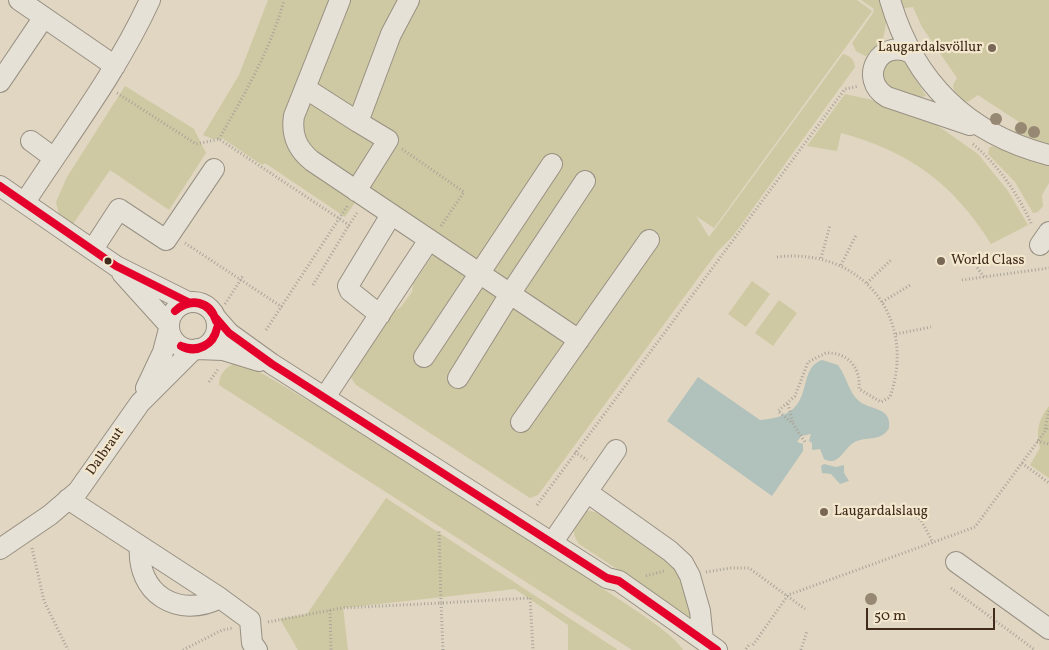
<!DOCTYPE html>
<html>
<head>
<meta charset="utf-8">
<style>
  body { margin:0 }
  #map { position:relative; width:1049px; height:650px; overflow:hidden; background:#e0d6c1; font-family:Vollkorn,serif }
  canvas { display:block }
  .scale { position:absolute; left:866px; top:608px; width:129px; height:22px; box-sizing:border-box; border:2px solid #412b1c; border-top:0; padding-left:6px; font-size:15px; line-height:18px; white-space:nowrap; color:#412b1c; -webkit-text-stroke:4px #f3e8ce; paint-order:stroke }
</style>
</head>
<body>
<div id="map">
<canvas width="1049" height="650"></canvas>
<div class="scale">50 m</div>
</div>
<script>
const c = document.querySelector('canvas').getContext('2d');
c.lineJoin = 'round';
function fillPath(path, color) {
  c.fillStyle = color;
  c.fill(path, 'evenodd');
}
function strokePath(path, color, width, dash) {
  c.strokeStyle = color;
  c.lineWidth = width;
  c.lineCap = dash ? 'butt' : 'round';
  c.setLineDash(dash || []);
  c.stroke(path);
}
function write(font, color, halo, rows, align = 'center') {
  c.font = font + ' Vollkorn,serif';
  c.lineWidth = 4.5;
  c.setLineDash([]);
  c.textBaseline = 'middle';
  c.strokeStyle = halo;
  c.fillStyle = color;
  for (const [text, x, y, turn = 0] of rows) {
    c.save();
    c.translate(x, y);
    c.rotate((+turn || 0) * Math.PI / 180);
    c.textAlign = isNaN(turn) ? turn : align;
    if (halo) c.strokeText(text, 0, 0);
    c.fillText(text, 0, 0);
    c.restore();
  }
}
const green = new Path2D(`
  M268,0H857L872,11L714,228L696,216L709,237L843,54C850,56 854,59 855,67L733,236L718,251L538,495L530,498L356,385L349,375L387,316L401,307L412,292L413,284L434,253L365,188L345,217L265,163L262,165L222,138L213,139L203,135L239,75Z
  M861,0H1049V146L1017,136L1014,129L1019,122L978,95L968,102C958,100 954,94 953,85L957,78L922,27L913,7L888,10C884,28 887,50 865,56L856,51L852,43L873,13L874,9Z
  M895,58L905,62L926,96L916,98L885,87L877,68Z
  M125,86L194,129L206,153L169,210L110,170L73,224L59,215L56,202L67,177Z
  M845,94L886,103L931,121L978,154L1008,191L1028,225L991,244C954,184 909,151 841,133L837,151L807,146Z
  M992,146L1018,155L1049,161V183L1042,195L1043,206L1038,212L1033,213L1015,182L988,154L989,148Z
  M752,281L770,294L746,327L728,314Z
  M779,300L797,313L773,346L755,333Z
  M233,364H246C368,435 489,508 605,590C625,604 671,631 683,650H632L219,385C219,375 224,369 233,364Z
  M1049,406V478L1030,465L1040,448C1036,430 1038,421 1049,406Z
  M386,498L618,650H568V625L515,589L343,608L348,650H298L280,619L307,614Z
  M586,510L595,512L638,534L679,572L691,618L579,544C569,529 575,523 586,510Z`);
const water = new Path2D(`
  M822,360L838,365C847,377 848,392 860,402C872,410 892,408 889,428C881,443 865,435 853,443C843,450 838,467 824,459L820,449L812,450V443L809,441L811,434L801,436L797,442L803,444V451L772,496L667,421L698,377L760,420C821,416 793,370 822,360Z
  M824,464L836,467L844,465V473L849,481L840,484L831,474L822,473L821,466Z`);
const path = new Path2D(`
  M117,93L196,144L219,139L349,225L357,213
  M219,139C244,95 271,49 284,0
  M973,144C999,166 1018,194 1032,225
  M402,149L464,192L441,226
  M185,243L282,307
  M777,257C861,247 918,317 890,397L881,402L859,389C861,367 847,352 826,353L808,362L795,396L778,411L793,424L805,442
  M821,258L830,225
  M973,262L984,277
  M841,265L856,235
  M962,280L1049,268
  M867,283L892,259
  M313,285L349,225
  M882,302L912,284
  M225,304L243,276
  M266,330L348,205
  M896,334L931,327
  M209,382L219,368
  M788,404L793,424
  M1045,429L1049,411
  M1037,441L1049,444
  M575,452L587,460
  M1022,463L1049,483
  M537,505L845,89L859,86
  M908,510L921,520L933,543
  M32,548L44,601L68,650
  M706,572L731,568H749L805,609
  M646,576L664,571
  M951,588L1035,650
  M330,610L331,650
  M268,622L342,608L441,603L439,529
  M753,645L788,595L975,527L1049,426
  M746,649L750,643
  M183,650L222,630L233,628
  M443,650L441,603L530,598L533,650
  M801,650L807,631`);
const minor = new Path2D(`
  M19,0L115,66
  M340,0L294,116C291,135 297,149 312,161L579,340
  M890,0C914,82 967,134 1049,155
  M911,53C880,37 857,79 887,97L970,125
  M0,82L44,17
  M305,88L358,122
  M31,141L54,158
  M0,186L116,266L188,302
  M356,191L388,140L358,122L391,34L409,0
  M25,202C68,136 117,72 150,0
  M1040,245L1049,232
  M93,249L119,209L166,240L214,169
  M122,273L169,325
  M169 326a24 24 0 1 1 48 0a24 24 0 1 1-48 0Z
  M380,315L350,291L348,286L391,215
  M216,318L229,333L272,364L607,578L619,581L717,650
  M197,349L223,350L259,361
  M424,357L552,164
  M458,378L510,294L585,181
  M146,388L163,352L169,329
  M325,397L429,240
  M521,422L649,240
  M587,492L616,450
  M68,499L220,598L250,620L252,643L257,650
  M552,543L587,492L670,551L683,563L690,576L700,611L703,640
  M140,546C136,593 178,620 220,598
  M0,549L50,515L78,491L140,403L193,350
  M956,562L1049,629`);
const bus1 = new Path2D(`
  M0,186L116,266L188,302
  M175,311C190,296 211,301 216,321
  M175,311C191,298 209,301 216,321
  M216,318L229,333L272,364L607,578L619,581L717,650
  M181,346C197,352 213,346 217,328
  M181,346C196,355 214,345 217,328`);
const trees = [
  [996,119],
  [1021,128],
  [1034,132],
  [871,599]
];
const markers = [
  [992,48,5,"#796756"],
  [108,261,4.5,"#412b1c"],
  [941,261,5,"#796756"],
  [824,512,5,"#796756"]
];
const poiNames = [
  ["Laugardalsvöllur",982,48,"right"],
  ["World Class",951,261],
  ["Laugardalslaug",834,512]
];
const streetNames = [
  ["Dalbraut",106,452,-55]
];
fillPath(green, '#cec9a2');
fillPath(water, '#b1c1bb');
strokePath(minor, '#989083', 22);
strokePath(path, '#aaa39a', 3, [1, 2.5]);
strokePath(minor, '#e6e1d6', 20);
strokePath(bus1, '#e4002b', 8);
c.fillStyle = '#968872';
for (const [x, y] of trees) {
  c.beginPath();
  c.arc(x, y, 6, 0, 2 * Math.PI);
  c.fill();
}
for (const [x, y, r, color] of markers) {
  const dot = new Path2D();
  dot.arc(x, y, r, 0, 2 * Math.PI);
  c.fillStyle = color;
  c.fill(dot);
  strokePath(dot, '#f3e8ce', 2);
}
write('14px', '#412b1c', '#f3e8ce', poiNames, 'left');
write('14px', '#412b1c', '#f3e8ce', streetNames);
</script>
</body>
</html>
